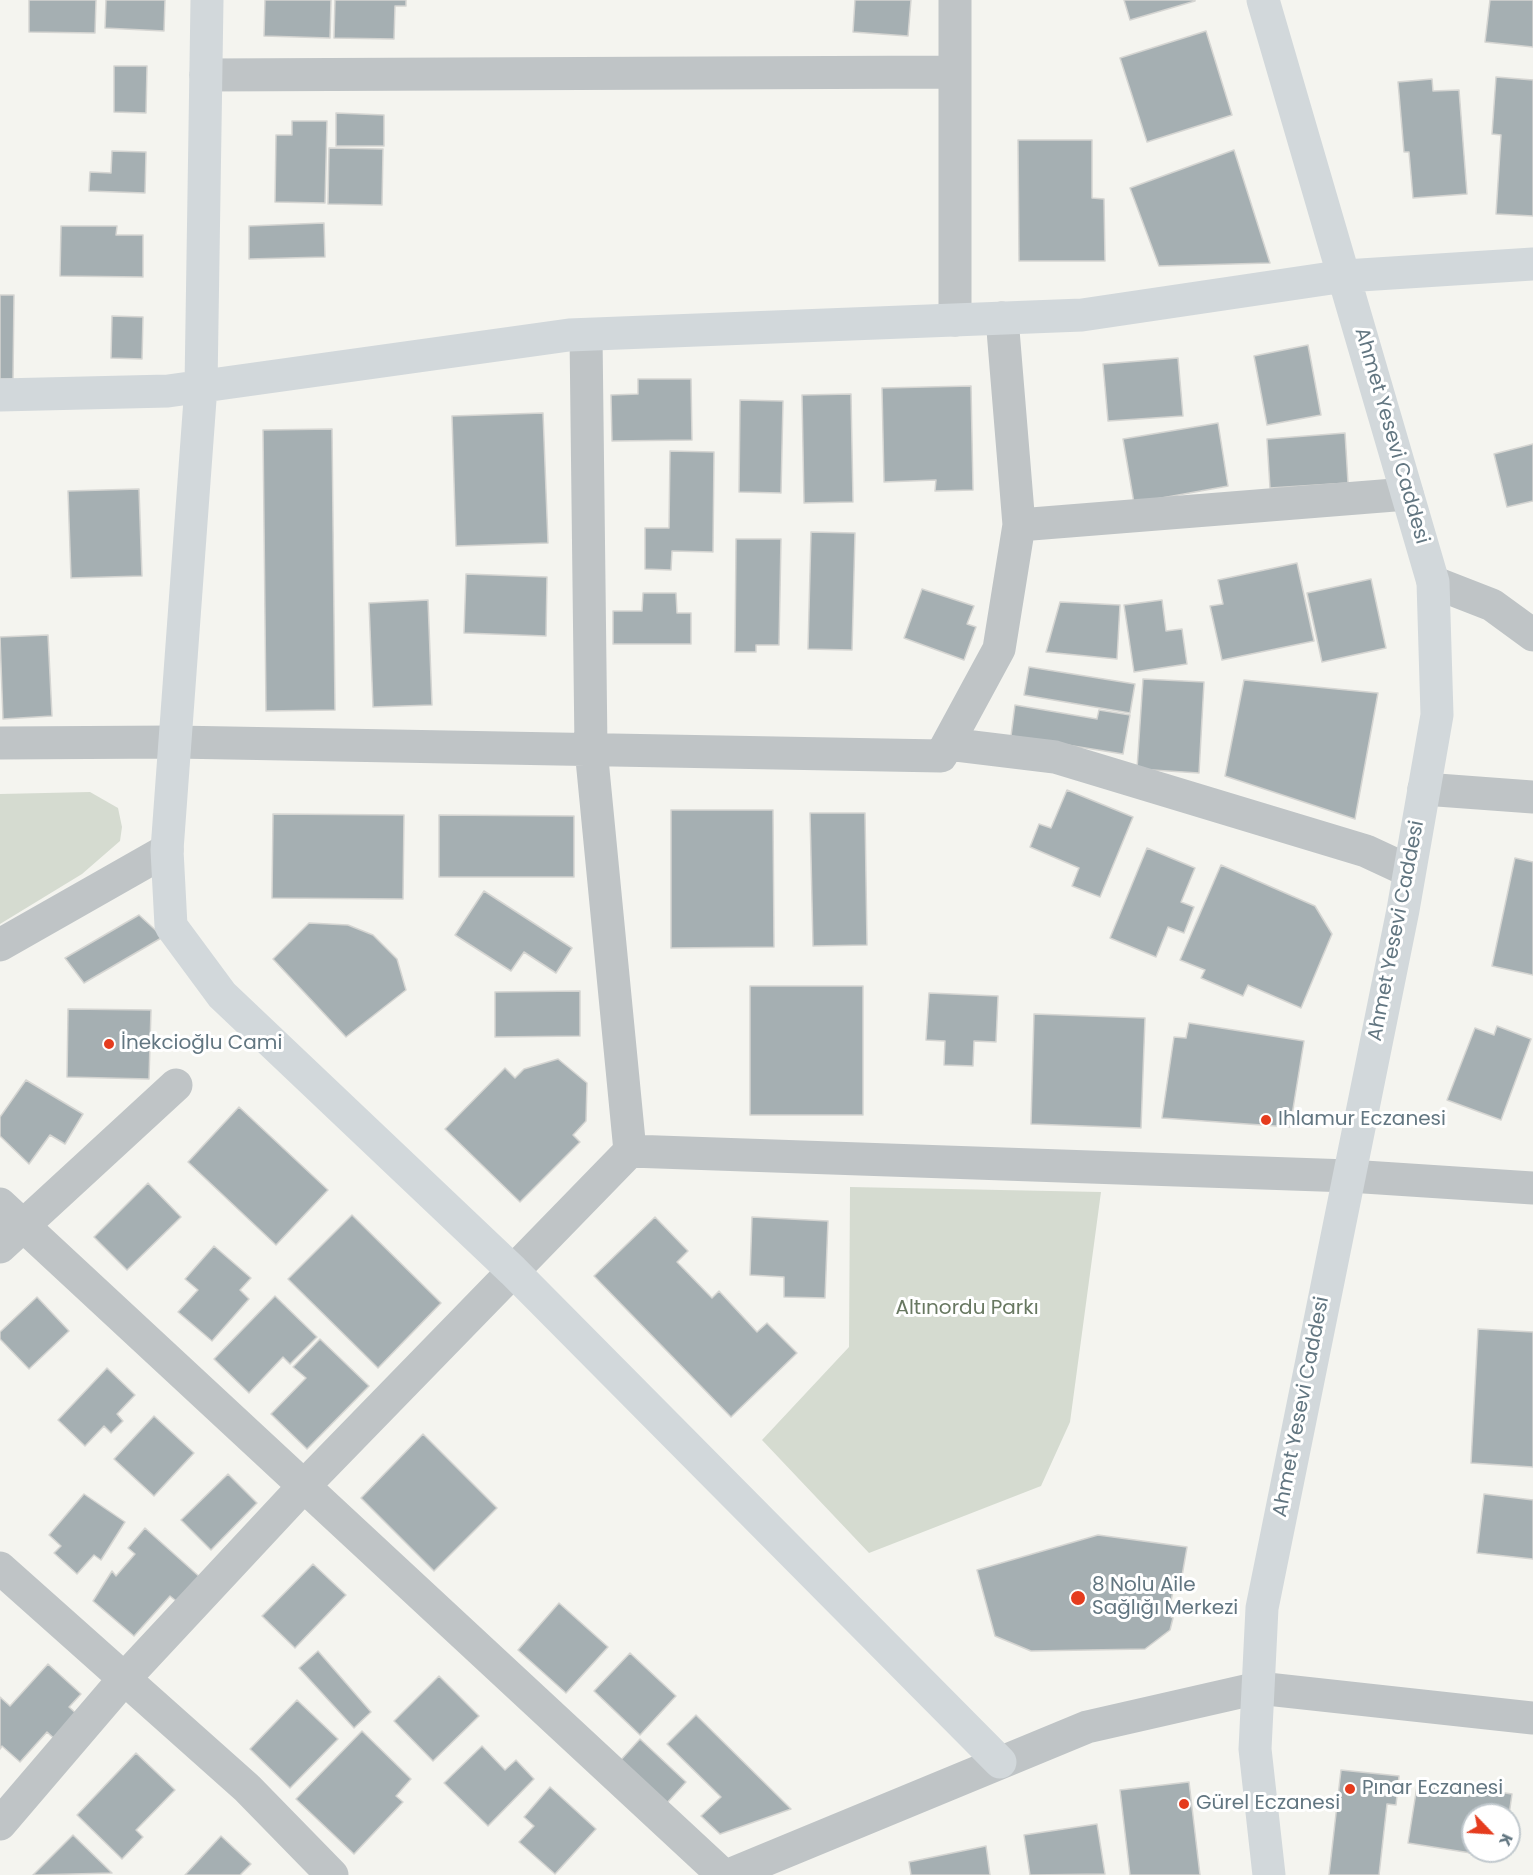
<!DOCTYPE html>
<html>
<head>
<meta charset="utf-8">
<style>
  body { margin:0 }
  #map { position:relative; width:1533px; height:1875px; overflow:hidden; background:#f4f4ef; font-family:Poppins,sans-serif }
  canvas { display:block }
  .north { position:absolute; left:1461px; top:1803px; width:60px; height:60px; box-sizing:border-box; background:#fff; border:2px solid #c0c8cd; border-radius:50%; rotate:115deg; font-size:16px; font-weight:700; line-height:24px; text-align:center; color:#627681 }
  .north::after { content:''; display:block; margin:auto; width:21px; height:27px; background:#e53c1e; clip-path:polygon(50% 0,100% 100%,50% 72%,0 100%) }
</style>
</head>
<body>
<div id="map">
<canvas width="1533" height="1875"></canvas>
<div class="north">K</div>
</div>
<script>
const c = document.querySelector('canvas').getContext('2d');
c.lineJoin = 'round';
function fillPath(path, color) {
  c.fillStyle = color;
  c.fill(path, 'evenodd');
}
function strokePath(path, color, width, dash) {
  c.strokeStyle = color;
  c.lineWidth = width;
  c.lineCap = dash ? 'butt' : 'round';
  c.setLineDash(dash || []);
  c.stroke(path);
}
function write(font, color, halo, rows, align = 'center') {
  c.font = font + ' Poppins,sans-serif';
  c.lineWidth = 6;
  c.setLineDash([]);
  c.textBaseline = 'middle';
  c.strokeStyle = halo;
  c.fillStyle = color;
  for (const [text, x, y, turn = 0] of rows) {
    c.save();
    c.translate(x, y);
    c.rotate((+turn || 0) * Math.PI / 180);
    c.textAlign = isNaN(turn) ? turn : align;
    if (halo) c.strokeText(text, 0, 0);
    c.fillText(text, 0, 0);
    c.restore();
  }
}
const green = new Path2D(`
  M90,792L118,808L122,827L120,841L82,874L0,924V794Z
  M850,1187L1101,1192L1070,1422L1041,1486L869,1553L762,1440L849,1347Z`);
const building = new Path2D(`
  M29,0H96L95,33L29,32Z
  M106,0H165L164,31L105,28Z
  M265,0H331L330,38L264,36Z
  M335,0H406V6H395L394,39L334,38Z
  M855,0H911L908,36L853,32Z
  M1124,0H1195V1L1130,20Z
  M1490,0H1533V47L1485,42Z
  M1206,31L1232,115L1147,142L1120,58Z
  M114,66H147L146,113L114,112Z
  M1496,77L1533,80V216L1496,214L1501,135L1492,134Z
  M1432,79L1433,91L1459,90L1467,194L1413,198L1409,152H1404L1398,82Z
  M336,113L384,115V146H336Z
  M292,121H327L325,203L275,202L276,135H292Z
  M1018,140H1092V198L1104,199L1105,261H1019Z
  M329,148L383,149L382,205L328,204Z
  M1234,150L1270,263L1159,266L1130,188Z
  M112,151L146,152L145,193L89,191L90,172L111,173Z
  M324,223L325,257L249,259V226Z
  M61,226H117L116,235H143V277L60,276Z
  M0,295H14L13,379H0Z
  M112,316L143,317L142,359L111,358Z
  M1308,345L1321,415L1267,425L1254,356Z
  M1178,358L1183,416L1108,421L1103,364Z
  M638,379H691L692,440L612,441L611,395L638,394Z
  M971,386L973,490L935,491L936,480L884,482L882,388Z
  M851,394L853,502L804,503L802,395Z
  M740,400L783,401L781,493L739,492Z
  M543,413L548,543L456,546L452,416Z
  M1218,423L1228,486L1134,503L1123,439Z
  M332,429L335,710L266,711L263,430Z
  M1345,433L1348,483L1270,488L1267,439Z
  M1533,444V501L1507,507L1494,454Z
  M670,451L714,452L713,552L672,551L671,570L645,569V528H669Z
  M139,489L142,576L71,578L68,491Z
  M811,532L855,533L852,650L808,649Z
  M736,539H781L779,645H756V652H735Z
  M1297,563L1314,641L1222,660L1210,606L1223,604L1218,580Z
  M466,574L547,577L546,636L464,633Z
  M1371,579L1386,648L1322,662L1307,593Z
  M922,589L974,606L967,624L976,627L964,660L904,638Z
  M643,593H676L677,613H691V644H613V611H642Z
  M428,600L432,705L373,707L369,603Z
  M1162,600L1166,631L1182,629L1187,664L1134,672L1124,605Z
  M1060,602L1120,605L1117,659L1046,652Z
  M48,635L52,716L3,719L0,637Z
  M1029,667L1135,684L1130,713L1024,695Z
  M1143,679L1204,682L1199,773L1137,769Z
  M1244,680L1378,693L1355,819L1225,776Z
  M1015,705L1097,719L1099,710L1130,715L1123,754L1011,736Z
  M1067,790L1133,817L1100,897L1072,886L1079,868L1030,847L1039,824L1051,828Z
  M671,810H773L774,947L671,948Z
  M810,813H865L867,945L813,946Z
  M273,814L404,815L403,899L272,898Z
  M439,815L574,816V877H439Z
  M1147,848L1195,868L1181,902L1194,907L1184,933L1168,927L1156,957L1110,938Z
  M1515,858L1533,862V975L1492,966Z
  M1221,865L1315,906L1332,934L1301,1008L1248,985L1243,996L1201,978L1205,970L1180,960Z
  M484,891L572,948L556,973L524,952L511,971L455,935Z
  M139,915L163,937L84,983L65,958Z
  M309,923L348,925L373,935L397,959L406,990L346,1037L273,959Z
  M750,986H863V1115H750Z
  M580,991V1036L495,1037V992Z
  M929,993L998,996L996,1042L974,1041L973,1066L944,1065L945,1041L926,1040Z
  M68,1009L151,1010L149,1079L67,1077Z
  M1034,1014L1145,1018L1141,1128L1031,1124Z
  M1189,1023L1304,1041L1290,1127L1162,1118L1174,1037L1186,1038Z
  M1497,1026L1531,1039L1501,1120L1447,1100L1475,1028L1494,1035Z
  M558,1059L587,1083L586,1121L573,1135L580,1142L520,1202L445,1129L505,1068L515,1078L524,1069Z
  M26,1080L83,1114L65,1144L50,1135L29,1164L0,1136V1117Z
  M239,1107L328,1190L276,1245L188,1162Z
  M148,1183L181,1217L127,1270L94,1237Z
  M352,1215L441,1303L378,1368L288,1279Z
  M655,1217L688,1251L677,1262L712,1298L719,1291L757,1332L767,1323L797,1353L731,1417L594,1276Z
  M752,1217L828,1221L825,1298L784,1297V1277L750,1275Z
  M214,1246L251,1278L240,1290L249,1299L212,1341L178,1312L198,1290L185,1279Z
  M275,1296L317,1337L290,1364L283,1357L249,1393L214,1359Z
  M37,1297L69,1331L29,1369L0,1339V1332Z
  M1478,1329L1533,1332V1467L1471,1463Z
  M320,1339L369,1386L307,1449L271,1414L306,1378L293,1367Z
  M107,1368L135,1395L117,1414L123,1421L111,1433L104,1426L85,1446L58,1420Z
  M154,1416L194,1453L154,1496L114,1459Z
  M423,1434L497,1508L434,1571L361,1498Z
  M228,1474L257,1503L211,1550L181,1520Z
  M84,1494L125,1522L101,1560L94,1555L77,1574L54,1553L61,1546L49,1535Z
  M1484,1494L1533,1500V1559L1477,1553Z
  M145,1528L202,1579L180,1604L170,1596L134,1636L93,1601L112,1571L116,1576L135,1554L128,1548Z
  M1098,1535L1187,1547L1181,1582H1175L1168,1615L1173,1618L1170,1630L1145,1649L1031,1651L995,1636L977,1570Z
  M313,1564L346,1595L295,1648L262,1616Z
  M559,1603L608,1647L566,1693L518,1650Z
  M318,1651L371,1712L354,1728L299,1668Z
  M630,1653L676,1696L640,1735L594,1691Z
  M48,1664L81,1694L69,1707L79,1716L57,1741L47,1732L20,1762L2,1746L0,1749V1697L10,1706Z
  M439,1676L479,1716L433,1761L394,1721Z
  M297,1700L338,1739L290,1788L250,1749Z
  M696,1715L791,1809L720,1834L701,1816L721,1797L667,1744Z
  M362,1731L411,1779L396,1796L403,1802L354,1854L296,1799Z
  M640,1739L686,1782L665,1805L619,1762Z
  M482,1746L505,1770L516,1760L534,1779L488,1826L444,1783Z
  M136,1753L175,1790L136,1830L143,1837L122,1859L77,1815Z
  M1341,1770L1399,1776L1396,1805L1387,1804L1379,1875H1329Z
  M1418,1780L1512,1794L1509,1815H1473V1851H1503L1502,1858L1408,1843Z
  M1189,1782L1200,1875H1130L1120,1790Z
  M550,1787L596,1829L555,1874L519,1842L534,1826L524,1817Z
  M1097,1824L1105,1874L1030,1875L1024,1835Z
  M73,1835L112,1873L33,1875Z
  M221,1836L251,1864L240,1875H185Z
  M986,1846L990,1875H911L909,1862Z`);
const street = new Path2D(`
  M955,0V320
  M206,75L955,72
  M586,335L591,749L630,1151
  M1019,525L1407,494
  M1433,582L1492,605L1533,635
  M0,743L175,742L941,756L999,649L1019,525L1002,318
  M948,744L1055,757L1366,851L1409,871
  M1424,789L1533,797
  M0,945L167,850
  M0,1204L723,1875
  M0,1247L176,1085
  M0,1568L247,1788L332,1875
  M0,1824L124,1679L304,1486L630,1151L1349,1176L1533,1188
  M729,1875L1087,1727L1258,1688L1533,1718`);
const secondary = new Path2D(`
  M207,0L201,386L167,850L171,926L222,995L513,1271L1000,1762
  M1263,0L1433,582L1437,715L1403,910L1262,1608L1255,1749L1269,1875
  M0,395L168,391L569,335L1082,315L1345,276L1533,264`);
const markers = [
  [109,1044,6,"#e53c1e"],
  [1266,1120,6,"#e53c1e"],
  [1078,1598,8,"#e53c1e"],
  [1350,1789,6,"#e53c1e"],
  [1184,1804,6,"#e53c1e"]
];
const streetNames = [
  ["Ahmet Yesevi Caddesi",1391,436,74],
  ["Ahmet Yesevi Caddesi",1397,931,-79],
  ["Ahmet Yesevi Caddesi",1302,1407,-79]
];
const poiNames = [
  ["İnekcioğlu Cami",121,1044],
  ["Ihlamur Eczanesi",1278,1120],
  ["8 Nolu Aile",1092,1586],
  ["Sağlığı Merkezi",1092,1609],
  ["Pınar Eczanesi",1362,1789],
  ["Gürel Eczanesi",1196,1804]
];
const parkNames = [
  ["Altınordu Parkı",967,1309]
];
fillPath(green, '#d5dbd0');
fillPath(building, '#a5afb2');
strokePath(building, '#d5d5d2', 1.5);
strokePath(street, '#bfc4c6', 33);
strokePath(secondary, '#d2d8db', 33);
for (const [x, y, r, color] of markers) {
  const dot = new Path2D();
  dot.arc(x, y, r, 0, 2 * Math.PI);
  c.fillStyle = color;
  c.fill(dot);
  strokePath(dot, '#fff', 2);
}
write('20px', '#627681', '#fff', streetNames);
write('20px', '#627681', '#fff', poiNames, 'left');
write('20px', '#687861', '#fff', parkNames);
</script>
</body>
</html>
